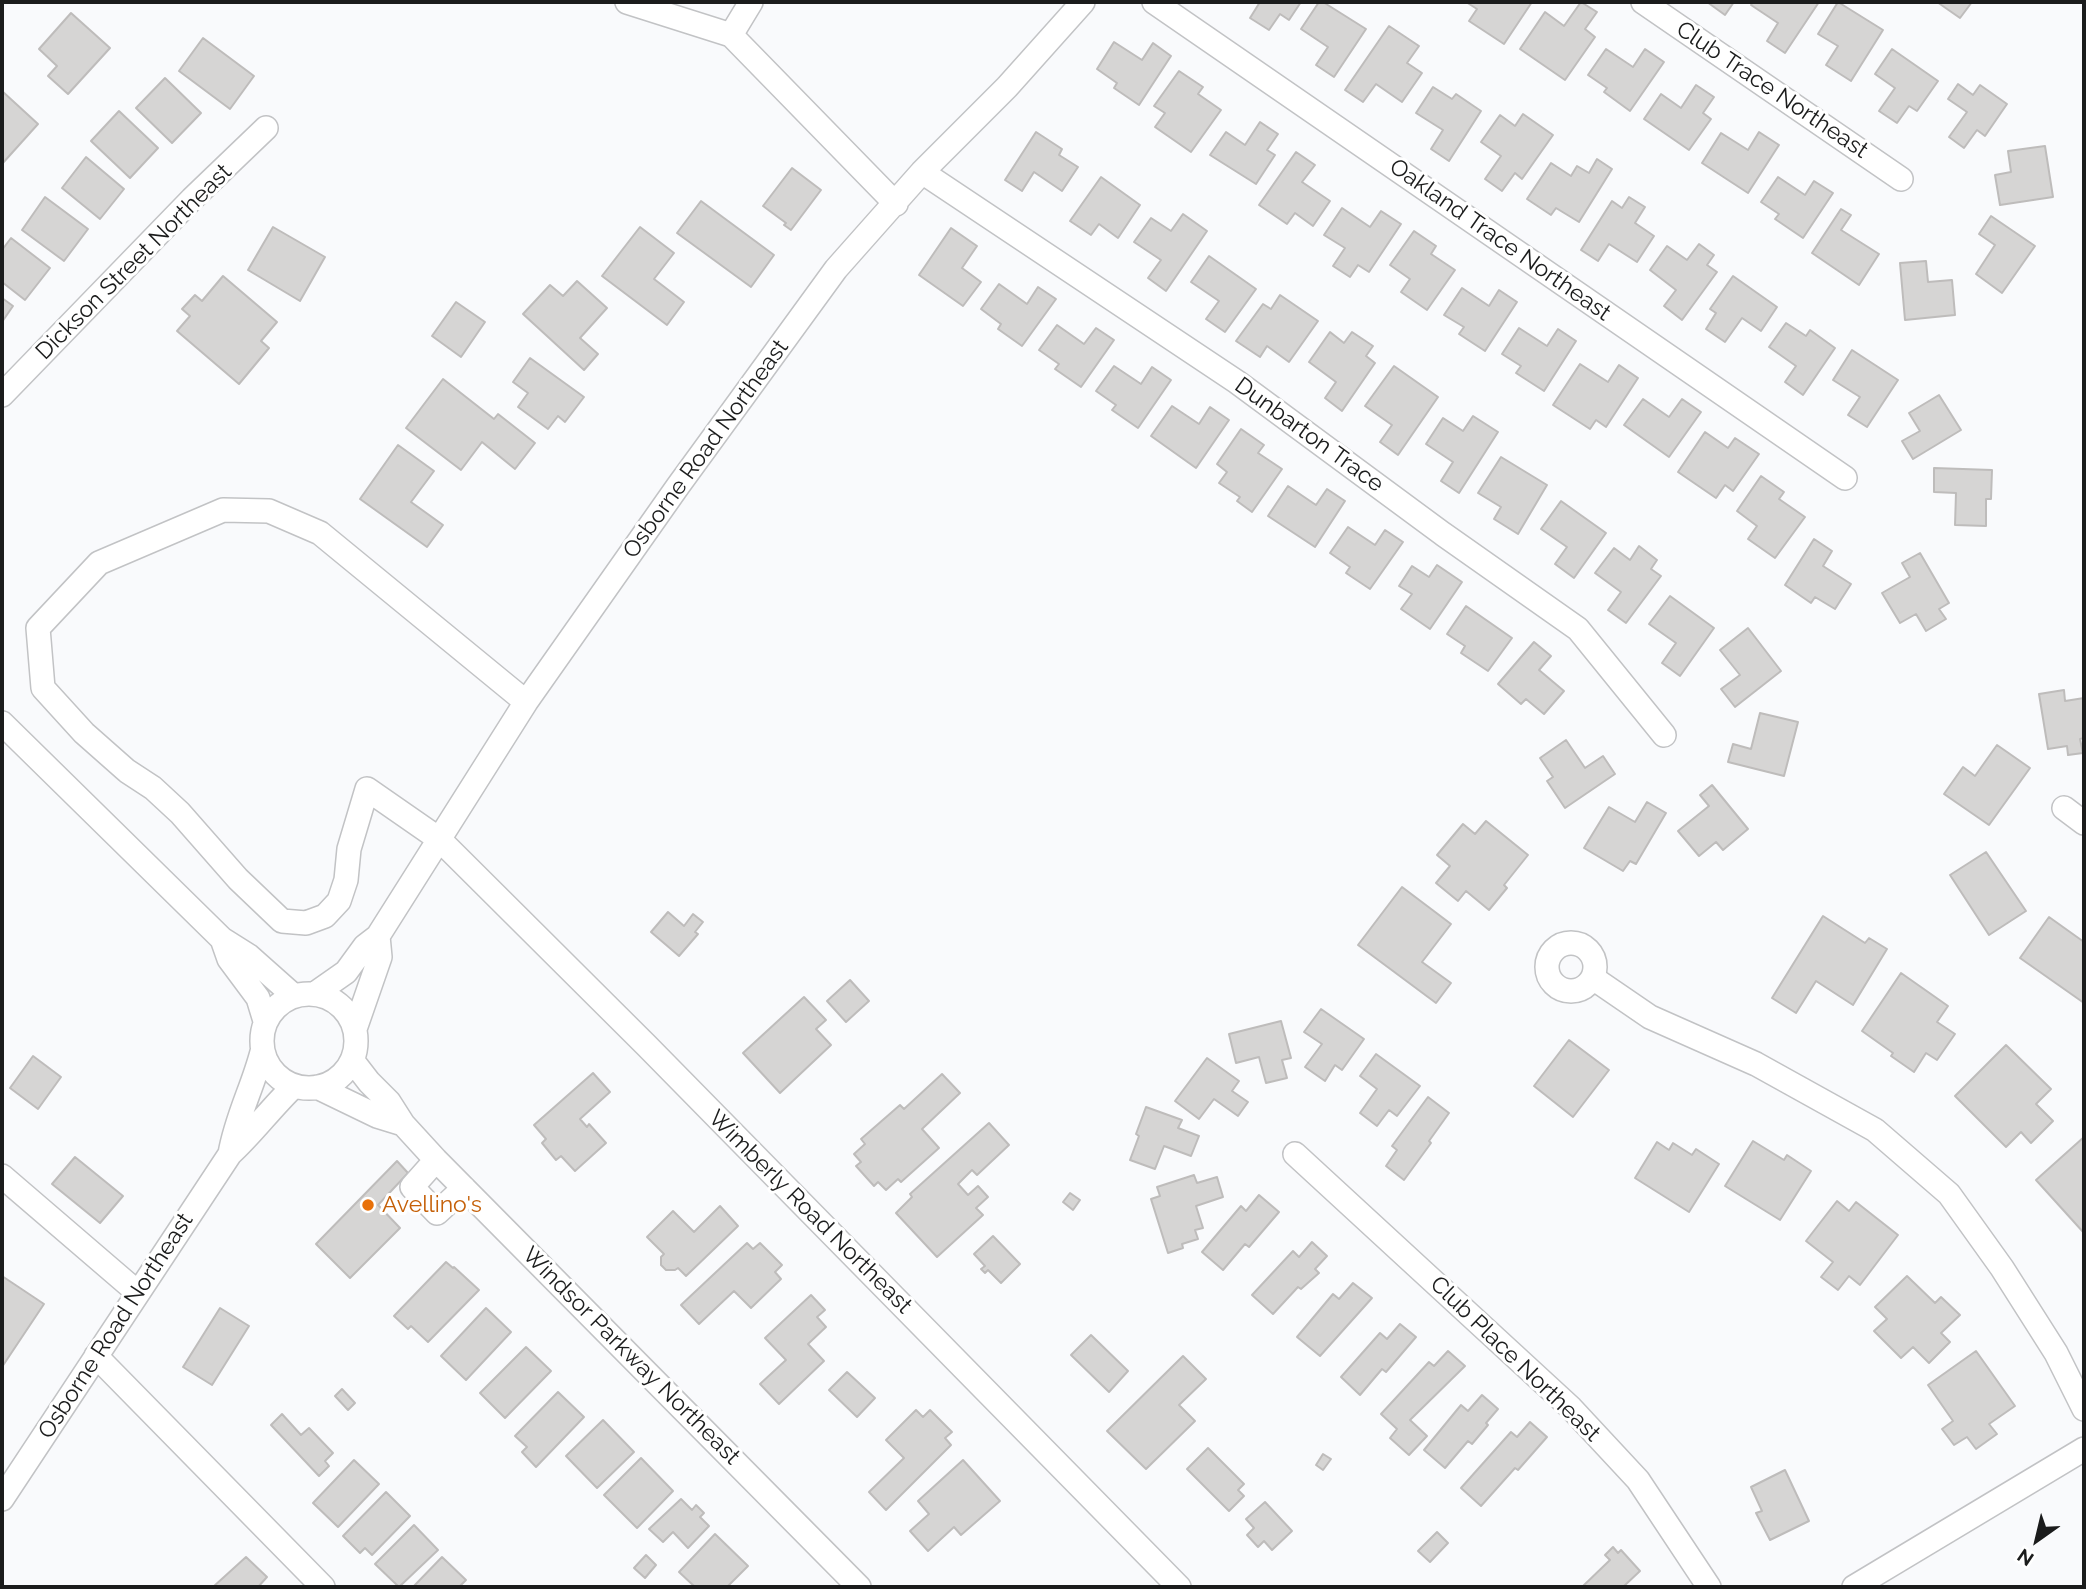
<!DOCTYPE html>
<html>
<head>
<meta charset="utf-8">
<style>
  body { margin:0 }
  #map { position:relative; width:2086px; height:1589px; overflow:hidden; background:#f9fafc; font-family:Raleway,sans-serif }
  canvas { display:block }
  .frame { position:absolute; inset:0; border:4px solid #1b1c1c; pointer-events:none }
  .north { position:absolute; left:2002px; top:1505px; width:70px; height:70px; -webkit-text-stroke:5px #fff; paint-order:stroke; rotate:214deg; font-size:19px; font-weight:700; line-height:28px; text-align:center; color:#1b1c1c }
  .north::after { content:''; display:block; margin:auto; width:24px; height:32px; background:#1b1c1c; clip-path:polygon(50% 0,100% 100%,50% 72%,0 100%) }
</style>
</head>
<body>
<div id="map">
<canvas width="2086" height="1589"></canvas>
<div class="frame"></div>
<div class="north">N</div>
</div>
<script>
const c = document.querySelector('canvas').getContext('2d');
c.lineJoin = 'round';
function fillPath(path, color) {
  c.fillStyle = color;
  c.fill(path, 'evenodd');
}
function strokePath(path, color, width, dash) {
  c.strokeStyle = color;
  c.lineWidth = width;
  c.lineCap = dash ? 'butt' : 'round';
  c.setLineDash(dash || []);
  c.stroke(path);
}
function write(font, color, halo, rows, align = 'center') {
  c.font = font + ' Raleway,sans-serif';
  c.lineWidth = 6;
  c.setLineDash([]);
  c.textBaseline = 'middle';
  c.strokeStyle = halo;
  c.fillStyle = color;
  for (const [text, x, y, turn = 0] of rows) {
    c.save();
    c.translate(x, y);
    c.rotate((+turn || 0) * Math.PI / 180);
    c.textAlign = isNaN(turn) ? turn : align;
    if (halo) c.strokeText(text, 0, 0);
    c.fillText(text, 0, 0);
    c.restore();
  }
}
const building = new Path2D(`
  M1260,2H1301L1289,20L1280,14L1269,30L1250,18Z
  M1319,2H1323L1366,29L1334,77L1316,65L1328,47L1301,29Z
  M1466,2H1532L1504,44L1469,21L1477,9Z
  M1581,2L1597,12L1585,29L1595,37L1565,80L1520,49L1545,12L1564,26Z
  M1707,2H1734L1725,15Z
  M1753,2H1819L1785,53L1767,41L1778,23L1751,5Z
  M1838,2L1883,30L1851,81L1826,65L1838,46L1818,34Z
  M1937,2H1972L1960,18Z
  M71,13L110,48L68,94L48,76L57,66L39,49Z
  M1389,26L1419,46L1407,63L1422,73L1402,102L1376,84L1363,102L1345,90Z
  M203,38L254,76L230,109L179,71Z
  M1114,42L1142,60L1153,43L1171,56L1139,105L1114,88L1117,83L1097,69Z
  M1606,49L1633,67L1645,49L1664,62L1630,111L1604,92L1607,88L1588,75Z
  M1892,49L1938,81L1917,111L1909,106L1897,123L1879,111L1895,88L1875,74Z
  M1179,71L1203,87L1198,94L1221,110L1191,152L1155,127L1165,113L1154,106Z
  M165,78L201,113L172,143L136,108Z
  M1958,84L1973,95L1980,85L2007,104L1985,136L1977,130L1964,148L1949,137L1967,112L1948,99Z
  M1696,85L1714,97L1703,113L1711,119L1689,150L1644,119L1661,94L1681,108Z
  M1433,87L1452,99L1456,94L1481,111L1449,161L1431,149L1443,130L1416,113Z
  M2,91L38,124L2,164Z
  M119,111L158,148L130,178L91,141Z
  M1523,114L1553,135L1522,179L1515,173L1502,191L1485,179L1501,156L1481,142L1500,115L1515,126Z
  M1260,122L1278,134L1267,150L1275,155L1256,184L1210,155L1226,132L1245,145Z
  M1036,132L1062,149L1059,155L1078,167L1062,191L1034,172L1022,191L1005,180Z
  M1759,132L1779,145L1748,193L1702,163L1721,133L1748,150Z
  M2045,146L2053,197L2000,205L1995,175L2011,172L2008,151Z
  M1296,152L1315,165L1302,182L1330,201L1313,226L1295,213L1287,224L1259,205Z
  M86,157L124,189L100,219L62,188Z
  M1597,159L1612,169L1579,222L1556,208L1551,215L1527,199L1551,163L1571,176L1577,166L1589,173Z
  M792,168L821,190L791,230L784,225L786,223L763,206Z
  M1101,177L1140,205L1118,238L1099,224L1091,235L1070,221Z
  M1778,177L1805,195L1814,181L1833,193L1803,238L1775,219L1779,214L1761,202Z
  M45,197L88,229L64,261L22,230Z
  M1629,197L1645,207L1635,223L1654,236L1637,262L1609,244L1598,261L1581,250L1612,201L1622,208Z
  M701,201L774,255L751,287L677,233Z
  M1342,208L1370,227L1381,211L1401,224L1369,272L1358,265L1350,277L1333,266L1345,248L1324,235Z
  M1841,209L1851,215L1841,230L1879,254L1859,285L1812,253Z
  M1183,214L1207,231L1166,291L1148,278L1161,260L1134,242L1151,218L1171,231Z
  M1991,216L2035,246L2002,293L1976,274L1995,245L1979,234Z
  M273,227L325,257L300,301L248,270Z
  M640,227L674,253L654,279L684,302L667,325L602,276Z
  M951,228L977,246L962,268L981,282L963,306L919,275Z
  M1414,231L1436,246L1431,254L1455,270L1427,310L1401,292L1410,279L1390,265Z
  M11,238L50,268L25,300L2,282V250Z
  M1699,244L1714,255L1707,265L1717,272L1682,320L1664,306L1676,290L1650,270L1667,246L1687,260Z
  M1209,256L1256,289L1225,332L1206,319L1219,301L1191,282Z
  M1926,261L1928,282L1952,280L1955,315L1905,320L1900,263Z
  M223,276L277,322L261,341L269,348L239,384L177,331L190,316L182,309L195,295L202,301Z
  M1733,276L1777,307L1761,331L1742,318L1725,342L1706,329L1716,313L1710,309Z
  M577,281L607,308L580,338L598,354L584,370L523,314L550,285L563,296Z
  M999,284L1027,304L1038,287L1056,299L1022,346L998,329L1001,324L981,309Z
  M1462,288L1489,306L1499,290L1517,302L1485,351L1459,334L1464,327L1444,315Z
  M1280,295L1318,321L1289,362L1267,346L1260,357L1236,341L1263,304L1271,309Z
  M2,298L13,306L2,322Z
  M456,302L485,322L461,357L432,336Z
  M1786,323L1806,336L1810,330L1835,348L1803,395L1785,382L1796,366L1769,347Z
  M1057,325L1084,344L1096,328L1114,340L1081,387L1055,369L1059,364L1039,350Z
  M1519,328L1547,346L1558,329L1576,341L1544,391L1516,373L1521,366L1502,354Z
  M1330,332L1344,343L1352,332L1373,346L1366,356L1375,363L1342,411L1325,398L1336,382L1309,362Z
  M1852,350L1898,380L1867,427L1848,415L1860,397L1833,380Z
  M530,358L584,397L565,422L558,416L548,429L518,407L528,393L513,382Z
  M1580,364L1608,382L1619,365L1638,378L1606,427L1596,420L1590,429L1553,405Z
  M1114,366L1141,384L1152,367L1171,380L1138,428L1112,410L1116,405L1096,391Z
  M1394,366L1438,397L1398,455L1380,442L1392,425L1365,406Z
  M443,379L494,419L498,414L535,443L515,469L482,442L461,470L406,428Z
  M1939,395L1961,430L1913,459L1902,441L1920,431L1909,413Z
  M1643,399L1669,417L1682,399L1701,412L1669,457L1624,425Z
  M1172,406L1199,424L1210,407L1229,420L1196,468L1151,436Z
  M1473,416L1498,432L1459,493L1441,481L1453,462L1426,444L1443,418L1463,431Z
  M1241,429L1264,445L1258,453L1282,469L1252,512L1237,501L1240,497L1219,483L1227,472L1217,464Z
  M1705,432L1728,448L1735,438L1759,454L1733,491L1725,485L1716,498L1678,472Z
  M398,445L434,471L411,502L443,525L427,547L360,499Z
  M1501,457L1547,485L1518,534L1494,519L1501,507L1478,493Z
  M1934,468L1992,470L1991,499H1986V526L1955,525L1956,493L1934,492Z
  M1761,476L1784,492L1779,499L1805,517L1775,558L1748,539L1757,526L1737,511Z
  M1288,486L1316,505L1327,489L1345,501L1315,547L1268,516Z
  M1561,501L1606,533L1574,578L1555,564L1567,547L1541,529Z
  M1348,527L1375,545L1385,530L1403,542L1370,589L1346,573L1350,567L1330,553Z
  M1814,539L1832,551L1823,566L1851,584L1835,609L1815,597L1811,603L1785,585Z
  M1639,546L1657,560L1651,569L1661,576L1626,623L1608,610L1621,592L1595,573L1614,548L1630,560Z
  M1920,553L1949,603L1939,609L1946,619L1926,631L1916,614L1900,623L1882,593L1910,577L1902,563Z
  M1437,565L1462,582L1430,629L1401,609L1412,594L1399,586L1412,566L1429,577Z
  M1670,596L1714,628L1680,676L1662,663L1676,643L1649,624Z
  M1466,606L1512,638L1488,671L1461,653L1465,646L1447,634Z
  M1748,628L1781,671L1735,707L1721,689L1740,675L1720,650Z
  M1534,642L1551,656L1539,670L1564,691L1544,714L1526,699L1521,704L1498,684Z
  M2064,690L2065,701L2084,698V738L2080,739L2083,753L2068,755L2067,746L2048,749L2039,694Z
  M1760,713L1798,722L1784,776L1728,762L1733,744L1751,749Z
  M1566,740L1585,768L1603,756L1615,774L1565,808L1547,781L1553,777L1540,758Z
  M1997,745L2030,768L1989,825L1944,794L1963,767L1975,776Z
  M1712,785L1748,829L1723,850L1716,842L1699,856L1678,831L1709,806L1700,795Z
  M1647,802L1666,813L1636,864L1630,861L1623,871L1584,848L1609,807L1635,822Z
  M1486,821L1528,855L1504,885L1507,888L1489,910L1466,891L1458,901L1436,883L1450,866L1437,855L1463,824L1475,834Z
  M1986,852L2026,911L1989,935L1950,875Z
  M1402,887L1451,924L1422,962L1451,983L1436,1003L1358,945Z
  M668,912L684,926L693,914L703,922L695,932L698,934L679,956L651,932Z
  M1823,916L1865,943L1869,938L1887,949L1853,1005L1816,981L1796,1013L1772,998Z
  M2049,917L2084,942V1003L2020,958Z
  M1901,973L1948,1006L1937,1022L1955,1034L1937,1060L1926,1053L1914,1072L1891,1056L1893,1053L1862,1031Z
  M850,980L869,1001L846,1022L827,1001Z
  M804,997L826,1020L816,1029L831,1045L780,1093L743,1053Z
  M1321,1009L1364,1039L1342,1070L1335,1065L1325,1081L1305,1067L1322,1044L1304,1032Z
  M1281,1021L1291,1058L1282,1060L1287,1078L1266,1083L1259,1057L1236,1063L1229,1034Z
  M1569,1040L1609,1070L1573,1117L1534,1086Z
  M2006,1045L2051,1089L2036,1104L2053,1121L2031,1143L2021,1132L2006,1147L1955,1096Z
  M1376,1054L1420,1086L1397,1116L1389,1110L1377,1126L1360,1113L1377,1089L1360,1076Z
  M33,1056L61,1077L38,1109L10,1088Z
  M1207,1058L1239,1081L1232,1091L1248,1102L1238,1116L1214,1099L1199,1119L1175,1101Z
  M593,1073L610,1092L580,1119L587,1127L589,1124L606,1143L575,1171L561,1156L556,1160L542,1143L546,1139L534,1125Z
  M942,1074L960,1093L922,1129L939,1148L901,1182L898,1179L886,1190L878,1182L874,1186L856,1166L861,1162L854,1154L865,1144L861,1139L900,1105L904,1109Z
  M1428,1097L1449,1113L1429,1141L1431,1143L1404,1180L1386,1166L1397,1150L1392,1146Z
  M1146,1107L1182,1120L1178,1128L1199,1136L1191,1156L1164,1146L1155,1169L1130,1160L1139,1136L1136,1134Z
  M989,1123L1009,1145L977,1175L972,1170L958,1184L968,1195L978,1186L988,1197L976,1208L983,1215L937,1257L896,1213L912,1197L910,1194Z
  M2084,1137V1233L2036,1180Z
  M1753,1141L1784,1160L1787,1155L1811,1171L1780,1220L1725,1186Z
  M1657,1142L1669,1150L1673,1143L1692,1155L1696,1149L1719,1164L1689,1212L1635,1178Z
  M75,1157L123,1196L100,1223L52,1184Z
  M397,1161L408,1173L378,1205L400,1228L350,1278L316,1244Z
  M1194,1175L1197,1183L1217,1177L1223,1197L1196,1206L1203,1228L1195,1230L1198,1239L1182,1244L1183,1248L1168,1253L1151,1199L1160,1196L1157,1187Z
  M1070,1193L1080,1200L1073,1210L1063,1202Z
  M1259,1195L1279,1212L1249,1247L1245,1244L1223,1270L1202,1252L1241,1206L1246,1211Z
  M1837,1201L1849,1211L1856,1202L1898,1235L1860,1285L1849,1276L1838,1290L1821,1277L1833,1262L1806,1241Z
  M720,1206L738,1226L686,1276L678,1268L675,1270H666L661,1265V1257L664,1254L647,1237L673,1211L694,1232Z
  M993,1236L1020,1264L1001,1283L988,1270L985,1273L981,1269L985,1266L974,1254Z
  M1312,1242L1327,1256L1315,1269L1319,1273L1301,1289L1298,1287L1273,1314L1252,1295L1293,1251L1299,1257Z
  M747,1243L753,1249L760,1243L782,1265L775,1272L781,1279L751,1308L734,1291L699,1324L681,1305Z
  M446,1262L453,1268L454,1267L479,1290L428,1342L411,1326L408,1329L394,1316Z
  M2,1276L44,1304L2,1367Z
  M1907,1276L1935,1303L1941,1297L1960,1315L1941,1333L1950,1342L1929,1363L1913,1347L1901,1358L1874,1331L1887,1319L1875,1307Z
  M1353,1283L1372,1298L1320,1356L1297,1337L1333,1294L1339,1299Z
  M811,1295L825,1310L817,1317L826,1327L808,1344L824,1361L779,1404L760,1384L786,1360L765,1338Z
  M220,1308L249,1326L212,1385L183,1367Z
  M486,1308L511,1332L466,1380L441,1356Z
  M1400,1324L1416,1337L1386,1372L1382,1369L1360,1395L1341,1377L1380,1333L1387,1339Z
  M1091,1335L1128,1371L1109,1392L1071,1355Z
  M526,1347L551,1371L505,1418L480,1393Z
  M1448,1351L1465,1366L1410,1420L1427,1436L1409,1455L1390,1438L1397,1429L1381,1414L1429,1362L1434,1366Z
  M1976,1351L2015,1406L1989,1424L1997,1434L1976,1449L1967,1437L1954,1445L1942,1429L1953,1421L1928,1385Z
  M1183,1356L1206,1379L1179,1405L1195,1421L1146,1469L1107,1431Z
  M847,1372L875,1398L857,1417L829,1390Z
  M342,1389L355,1403L348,1410L335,1396Z
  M558,1392L584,1417L536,1467L522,1452L527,1447L515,1436Z
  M1482,1395L1498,1409L1486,1423L1488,1425L1472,1444L1468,1441L1445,1468L1424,1450L1461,1405L1468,1411Z
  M916,1410L923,1417L930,1410L952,1432L945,1438L951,1445L886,1510L869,1492L904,1458L886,1440Z
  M282,1414L301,1435L309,1428L333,1453L325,1461L329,1466L319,1476L271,1425Z
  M603,1420L634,1452L597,1488L566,1456Z
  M1530,1422L1547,1437L1518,1470L1515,1468L1481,1506L1461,1488L1511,1432L1517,1437Z
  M1208,1448L1244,1484L1238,1490L1244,1496L1229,1511L1187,1469Z
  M1323,1454L1331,1459L1323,1470L1316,1465Z
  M641,1458L673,1491L637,1528L604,1495Z
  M354,1460L379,1484L338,1527L313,1503Z
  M963,1460L1000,1501L961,1535L954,1527L928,1551L910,1531L929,1514L918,1501Z
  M1785,1470L1809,1521L1770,1540L1756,1513L1762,1511L1751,1487Z
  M386,1492L410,1516L372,1555L365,1548L360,1553L343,1536Z
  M681,1499L692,1510L696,1505L704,1513L700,1517L709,1526L688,1548L673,1532L663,1542L649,1529Z
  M1265,1502L1292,1531L1272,1550L1264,1541L1258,1547L1247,1535L1254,1528L1246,1519Z
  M414,1525L438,1550L399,1587L375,1564Z
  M1437,1532L1448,1543L1430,1562L1418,1551Z
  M715,1534L748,1566L727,1587H695L679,1572Z
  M1613,1547L1618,1553L1621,1550L1640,1571L1623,1587H1582L1610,1560L1605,1555Z
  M646,1555L656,1565L645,1578L634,1568Z
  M246,1557L267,1577L258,1587H213Z
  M442,1557L466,1580L459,1587H413Z`);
const minor = new Path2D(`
  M627,2L731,35L896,204
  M1154,2L1845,478
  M1643,2L1901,179
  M731,35L751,2
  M922,172L1237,382L1443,534L1578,629L1664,735
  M2,395L192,199L266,128
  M526,702L320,533L269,511L223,510L99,563L38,628L43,688L84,733L127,771L153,788L180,813L238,879L282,921L306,923L325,916L339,901L346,880L349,849L367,789L439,839L647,1046L1179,1587
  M2,723L222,939L249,956L294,996
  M2064,808L2084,823
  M222,939L229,959L258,998L265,1021
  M1547 967a24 24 0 1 1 48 0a24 24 0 1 1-48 0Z
  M1593,978L1650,1017L1756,1064L1875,1130L1949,1194L2002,1268L2056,1353L2084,1409
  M316,993L346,972L365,946L378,936L526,702L678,486L836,269L922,172L1007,87L1083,2
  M262 1041a47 47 0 1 1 94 0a47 47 0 1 1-94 0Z
  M355,1029L380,957L378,936
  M352,1060L369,1082L389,1102L403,1124L436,1160L859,1587
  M317,1087L377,1116L403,1124
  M230,1154C236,1118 253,1087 262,1052
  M1295,1154L1571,1408L1638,1480L1709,1587
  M436,1160L412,1187L437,1213L464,1188
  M2,1176L137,1292
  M96,1356L323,1587
  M2,1499L230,1154C253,1133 271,1108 294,1086
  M1854,1587L2084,1449`);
const markers = [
  [368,1205,7,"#e8710a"]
];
const streetNames = [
  ["Club Trace Northeast",1772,90,34],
  ["Oakland Trace Northeast",1500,240,35],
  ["Dickson Street Northeast",134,262,-45],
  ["Dunbarton Trace",1309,435,36],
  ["Osborne Road Northeast",706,449,-54],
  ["Wimberly Road Northeast",810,1212,45],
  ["Osborne Road Northeast",116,1326,-57],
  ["Windsor Parkway Northeast",631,1356,45],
  ["Club Place Northeast",1515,1359,44]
];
const foodNames = [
  ["Avellino's",382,1205]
];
fillPath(building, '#d6d5d4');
strokePath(building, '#bebcbb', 2);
strokePath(minor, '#c2c3c5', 26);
strokePath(minor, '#fff', 23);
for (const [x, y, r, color] of markers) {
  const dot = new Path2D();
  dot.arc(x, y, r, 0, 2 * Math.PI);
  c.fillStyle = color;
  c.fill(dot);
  strokePath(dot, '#fff', 2.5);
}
write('23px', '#1b1c1c', '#fff', streetNames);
write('23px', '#c56008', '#fff', foodNames, 'left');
</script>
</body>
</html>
